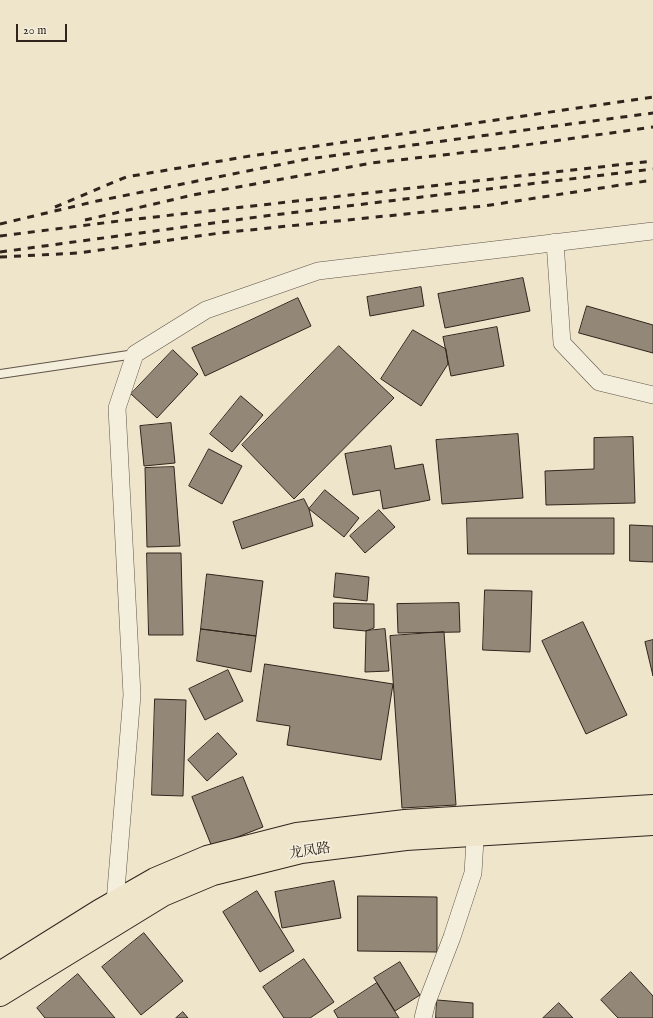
<!DOCTYPE html>
<html>
<head>
<meta charset="utf-8">
<style>
  body { margin:0 }
  #map { position:relative; width:653px; height:1018px; overflow:hidden; background:#eee5cb; font-family:"IM FELL English",serif }
  canvas { display:block }
  .scale { position:absolute; left:16px; top:24px; width:51px; height:18px; box-sizing:border-box; border:2px solid #30241c; border-top:0; padding-left:5px; font-size:12px; line-height:14px; white-space:nowrap; color:#30241c; -webkit-text-stroke:3px #f4eedd; paint-order:stroke }
</style>
</head>
<body>
<div id="map">
<canvas width="653" height="1018"></canvas>
<div class="scale">20 m</div>
</div>
<script>
const c = document.querySelector('canvas').getContext('2d');
c.lineJoin = 'round';
function fillPath(path, color) {
  c.fillStyle = color;
  c.fill(path, 'evenodd');
}
function strokePath(path, color, width, dash) {
  c.strokeStyle = color;
  c.lineWidth = width;
  c.lineCap = dash ? 'butt' : 'round';
  c.setLineDash(dash || []);
  c.stroke(path);
}
function write(font, color, halo, rows, align = 'center') {
  c.font = font + ' "IM FELL English","Noto Serif SC",serif';
  c.lineWidth = 3.5;
  c.setLineDash([]);
  c.textBaseline = 'middle';
  c.strokeStyle = halo;
  c.fillStyle = color;
  for (const [text, x, y, turn = 0] of rows) {
    c.save();
    c.translate(x, y);
    c.rotate((+turn || 0) * Math.PI / 180);
    c.textAlign = isNaN(turn) ? turn : align;
    if (halo) c.strokeText(text, 0, 0);
    c.fillText(text, 0, 0);
    c.restore();
  }
}
const building = new Path2D(`
  M523,278L530,311L445,328L438,294Z
  M421,287L424,306L370,316L367,297Z
  M298,298L311,326L205,376L192,348Z
  M587,306L653,325V353L579,333Z
  M497,327L504,366L451,376L443,337Z
  M413,330L446,349L448,364L421,406L381,379Z
  M339,346L394,398L294,499L242,445Z
  M173,350L198,374L157,418L131,394Z
  M241,396L263,415L232,452L210,434Z
  M171,423L175,463L144,466L140,426Z
  M518,434L523,498L442,504L436,440Z
  M633,437L635,503L546,505L545,471L594,469V438Z
  M391,446L395,469L423,464L430,500L383,509L380,490L353,495L345,454Z
  M209,449L242,466L222,504L189,486Z
  M174,467L180,546L147,547L145,468Z
  M325,490L359,518L344,537L309,509Z
  M304,499L309,509L313,526L242,549L233,522Z
  M379,510L395,527L365,553L350,536Z
  M467,518H614V554H468Z
  M630,525L653,526V562L630,561Z
  M147,553H181L183,635H149Z
  M336,573L369,577L367,601L334,597Z
  M207,574L263,581L256,636L201,629Z
  M485,590L532,591L530,652L483,650Z
  M334,603L374,604V628L366,631L334,628Z
  M459,603L460,632L398,633L397,604Z
  M583,622L627,715L586,734L542,641Z
  M201,629L256,636L251,672L197,661Z
  M385,629L389,671L365,672L366,631Z
  M444,632L456,805L402,808L390,636Z
  M653,640V676L645,642Z
  M265,664L393,684L381,760L287,745L290,726L257,721Z
  M228,670L243,701L205,720L189,689Z
  M155,699L186,700L183,796L152,795Z
  M218,733L237,754L207,781L188,760Z
  M243,777L263,827L212,847L192,797Z
  M334,881L341,918L282,928L275,892Z
  M257,891L294,951L260,972L223,912Z
  M358,896L437,897V952L358,951Z
  M144,933L183,981L141,1015L102,967Z
  M304,959L334,1002L310,1018H284L263,987Z
  M400,962L420,995L395,1011L374,978Z
  M631,972L653,996V1018H618L601,1000Z
  M78,974L115,1018H45L37,1008Z
  M377,983L399,1018H338L334,1011Z
  M437,1000L473,1003V1018H436Z
  M559,1003L573,1018H543Z
  M183,1012L188,1018H176Z`);
const lane = new Path2D(`
  M0,374L135,354`);
const street = new Path2D(`
  M555,242L562,343L599,382L653,395
  M113,912L115,902L132,695L117,408L135,354L206,310L318,271L653,231
  M423,1018L427,1002L452,937L473,873L476,823`);
const primary = new Path2D(`
  M0,973L99,911L155,879L207,857L297,834L405,821L653,806
  M0,995L163,895L213,874L301,852L406,839L653,824`);
const rail = new Path2D(`
  M55,207L126,177L250,156L653,97
  M85,220L193,195L372,163L504,148L653,127
  M0,224L97,201L308,159L653,113
  M0,236L119,221L653,161
  M0,252L265,216L653,169
  M0,257L79,253L220,233L484,206L653,180`);
const streetNames = [
  ["龙凤路",310,852,-9]
];
fillPath(building, '#938877');
strokePath(building, '#30241c', 1);
strokePath(lane, '#605448', 10);
strokePath(street, '#605448', 18);
strokePath(primary, '#30241c', 24);
strokePath(lane, '#f4eedd', 8);
strokePath(street, '#f4eedd', 17);
strokePath(primary, '#eee5cb', 22);
strokePath(rail, '#30241c', 3, [7, 7]);
write('14px', '#30241c', '#f4eedd', streetNames);
</script>
</body>
</html>
